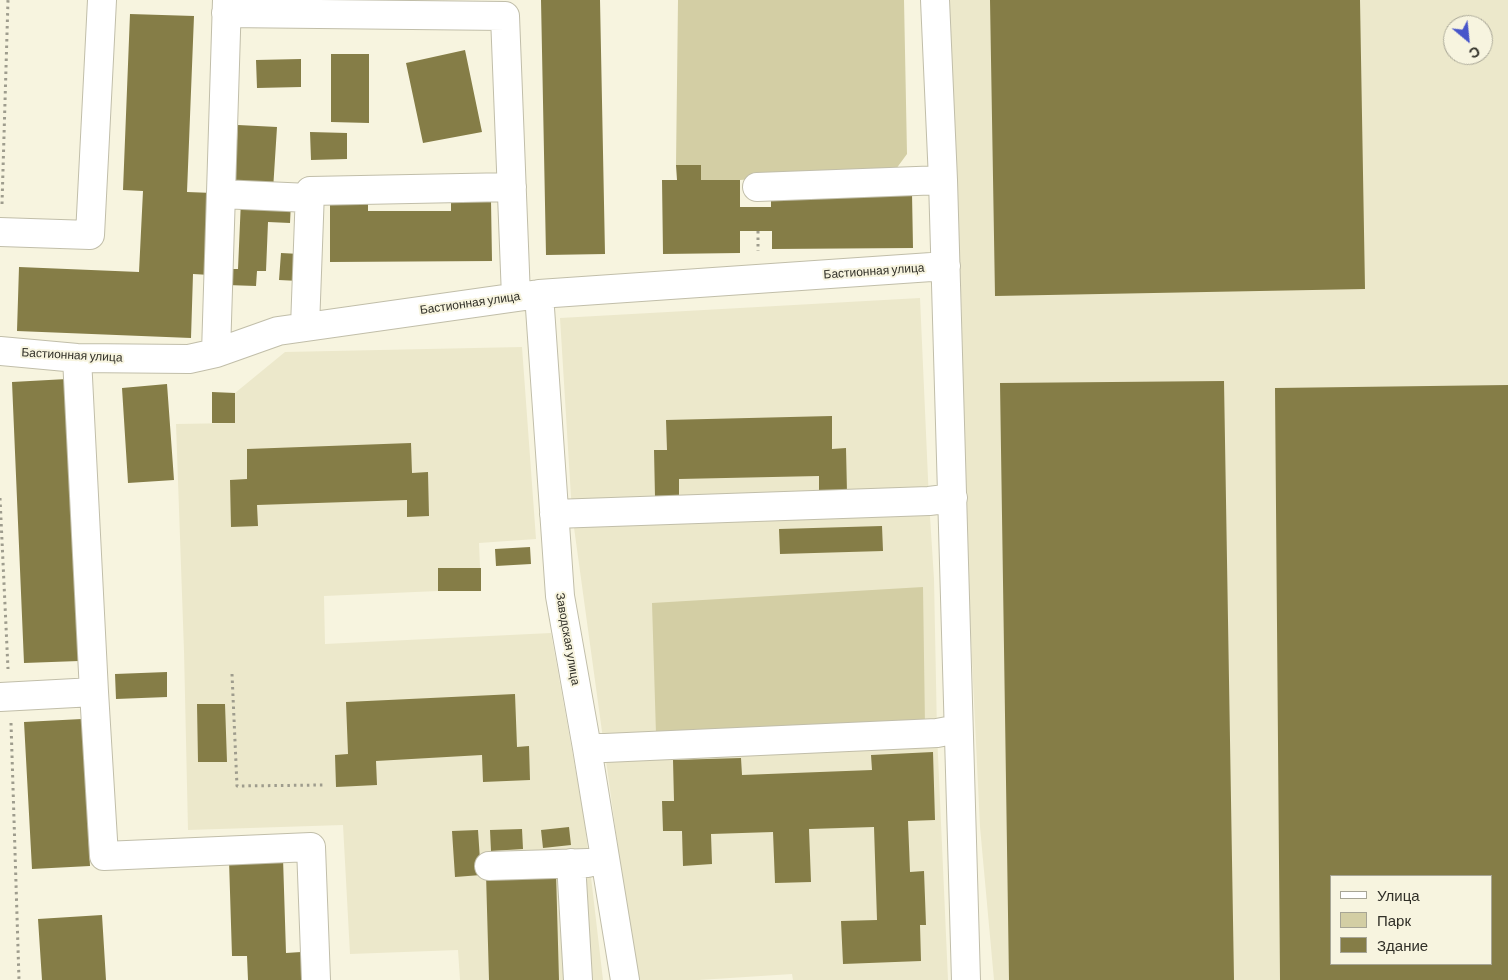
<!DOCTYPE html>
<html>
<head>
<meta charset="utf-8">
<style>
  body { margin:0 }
  #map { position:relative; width:1508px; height:980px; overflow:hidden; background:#f7f4df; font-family:Barlow,sans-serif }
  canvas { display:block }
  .legend { position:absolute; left:1330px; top:875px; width:162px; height:90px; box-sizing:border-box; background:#f7f4df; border:1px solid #a7a595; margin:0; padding:6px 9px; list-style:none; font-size:15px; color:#302f27 }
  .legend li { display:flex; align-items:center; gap:10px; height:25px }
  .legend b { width:25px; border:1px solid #a7a595 }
  .north { position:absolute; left:1443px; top:15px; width:50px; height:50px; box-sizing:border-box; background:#f7f4df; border:1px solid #a7a595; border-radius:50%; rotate:152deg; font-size:14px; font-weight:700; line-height:20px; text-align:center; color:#302f27 }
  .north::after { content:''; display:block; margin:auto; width:18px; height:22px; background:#4755ca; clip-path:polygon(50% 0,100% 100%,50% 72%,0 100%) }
</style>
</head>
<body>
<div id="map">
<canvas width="1508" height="980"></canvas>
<ul class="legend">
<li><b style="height:6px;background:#fff"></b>Улица</li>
<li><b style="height:14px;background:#d3cea4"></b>Парк</li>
<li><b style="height:14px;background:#857d47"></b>Здание</li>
</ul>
<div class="north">С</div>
</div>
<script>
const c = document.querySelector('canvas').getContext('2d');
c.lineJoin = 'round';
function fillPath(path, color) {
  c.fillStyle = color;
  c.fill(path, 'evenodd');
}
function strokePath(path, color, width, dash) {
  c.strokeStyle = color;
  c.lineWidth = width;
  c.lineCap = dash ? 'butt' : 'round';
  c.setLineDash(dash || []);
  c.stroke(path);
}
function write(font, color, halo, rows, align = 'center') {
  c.font = font + ' Barlow,sans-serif';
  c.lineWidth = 4;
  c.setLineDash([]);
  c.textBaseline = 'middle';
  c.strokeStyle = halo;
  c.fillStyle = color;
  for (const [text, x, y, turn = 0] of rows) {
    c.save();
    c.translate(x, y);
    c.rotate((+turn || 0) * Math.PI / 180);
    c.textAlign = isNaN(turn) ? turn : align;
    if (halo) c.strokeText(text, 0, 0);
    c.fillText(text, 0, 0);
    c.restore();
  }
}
const built = new Path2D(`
  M947,0H1508V980H994L980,827L963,471L962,316ZM1453,25H1483V55H1453ZM1332,876H1492V964H1332Z
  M920,298L929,501L934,579L937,733L948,980H793L792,974L699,980H639L625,899L572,513L560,318Z
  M522,347L536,539L479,543L481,591H438L324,596L325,644L551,633L584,817L603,980H460L458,950L350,954L343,825L188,830L184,651L176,424L235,423V393L285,352Z`);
const green = new Path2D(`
  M678,0H904L907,154L896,169L740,180H701V165H676Z
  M923,587L925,726L656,734L652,603Z`);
const building = new Path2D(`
  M541,0H600L605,254L546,255Z
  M990,0H1360L1365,289L995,296Z
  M130,14L194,16L187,192L213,193L210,275L193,274L191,338L17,331L19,267L139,272L143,191L123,190Z
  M465,50L482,132L423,143L406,63Z
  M331,54H369V123L331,122Z
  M301,59V87L257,88L256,60Z
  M238,125L277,127L273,190L234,187Z
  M310,132L347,133V159L311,160Z
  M676,165H701V180H740V207H771V195L912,193L913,248L772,249V231H740V253L663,254L662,180H677Z
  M241,200L291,202L290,223L268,222L266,271H257L256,286L227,285V269H238Z
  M330,201H368V211H451V201H491L492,261L330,262Z
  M281,253L300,254L299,281L279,280Z
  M67,379L79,661L24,663L12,382Z
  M1224,381L1234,980H1009L1000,383Z
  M167,384L174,480L128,483L122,388Z
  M1508,385V980H1280L1275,388ZM1332,876H1492V964H1332Z
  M212,392L235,393V423H212Z
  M832,416V449L846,448L847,493L819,494V476L679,479V497H655L654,450H667L666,420Z
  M411,443L412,473L428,472L429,516L407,517V500L257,505L258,526L231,527L230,480L247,479V449Z
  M882,526L883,551L780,554L779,529Z
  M530,547L531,564L496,566L495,549Z
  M438,568H481V591H438Z
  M167,672V697L116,699L115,674Z
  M515,694L517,747L529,746L530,780L483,782L482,755L376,761L377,785L336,787L335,755L348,754L346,702Z
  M197,704H225L227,762H198Z
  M82,719L90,866L32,869L24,722Z
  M933,752L935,820L908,821L910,872L924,871L926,925H920L921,961L843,964L841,921L877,920L874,827L809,829L811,882L775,883L773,832L711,834L712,864L683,866L682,831H663L662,801H674L673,760L741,758L742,775L872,770L871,755Z
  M569,827L571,845L543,848L541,830Z
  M522,829L523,849L491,851L490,830Z
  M478,830L481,875L455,877L452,831Z
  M283,858L286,953L301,952V980H248L247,956H232L229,860Z
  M556,872L559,980H489L486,874Z
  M102,915L106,980H42L38,919Z`);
const path = new Path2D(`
  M2,204L8,0
  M758,231V251
  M0,498L8,669
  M232,674L237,786L324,785
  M11,723L19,980`);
const minor = new Path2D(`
  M935,0L943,180L966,980
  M226,13L505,16L516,297
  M757,187L943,180
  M221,194L309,198
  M0,232L90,235L102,0
  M539,294L560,596L587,748L625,980
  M305,327L310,191L512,187
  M0,351L77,358L189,359L216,353L278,331L539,294L946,266
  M216,353L227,0
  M77,358L94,692L104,856L311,847L316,980
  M554,514L929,501L953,498
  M0,697L94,692
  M587,748H605L937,733L958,729
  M571,863L578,980
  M489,866L588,863`);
const streetNames = [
  ["Бастионная улица",874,271,-4],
  ["Бастионная улица",470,303,-8],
  ["Бастионная улица",72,355,3],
  ["Заводская улица",568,639,80]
];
fillPath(built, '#ece8cb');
fillPath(green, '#d3cea4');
fillPath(building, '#857d47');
strokePath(minor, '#c1bea9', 30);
strokePath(path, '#9e9c8d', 3, [2.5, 4]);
strokePath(minor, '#fff', 28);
write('12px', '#302f27', '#f7f4df', streetNames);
</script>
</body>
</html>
